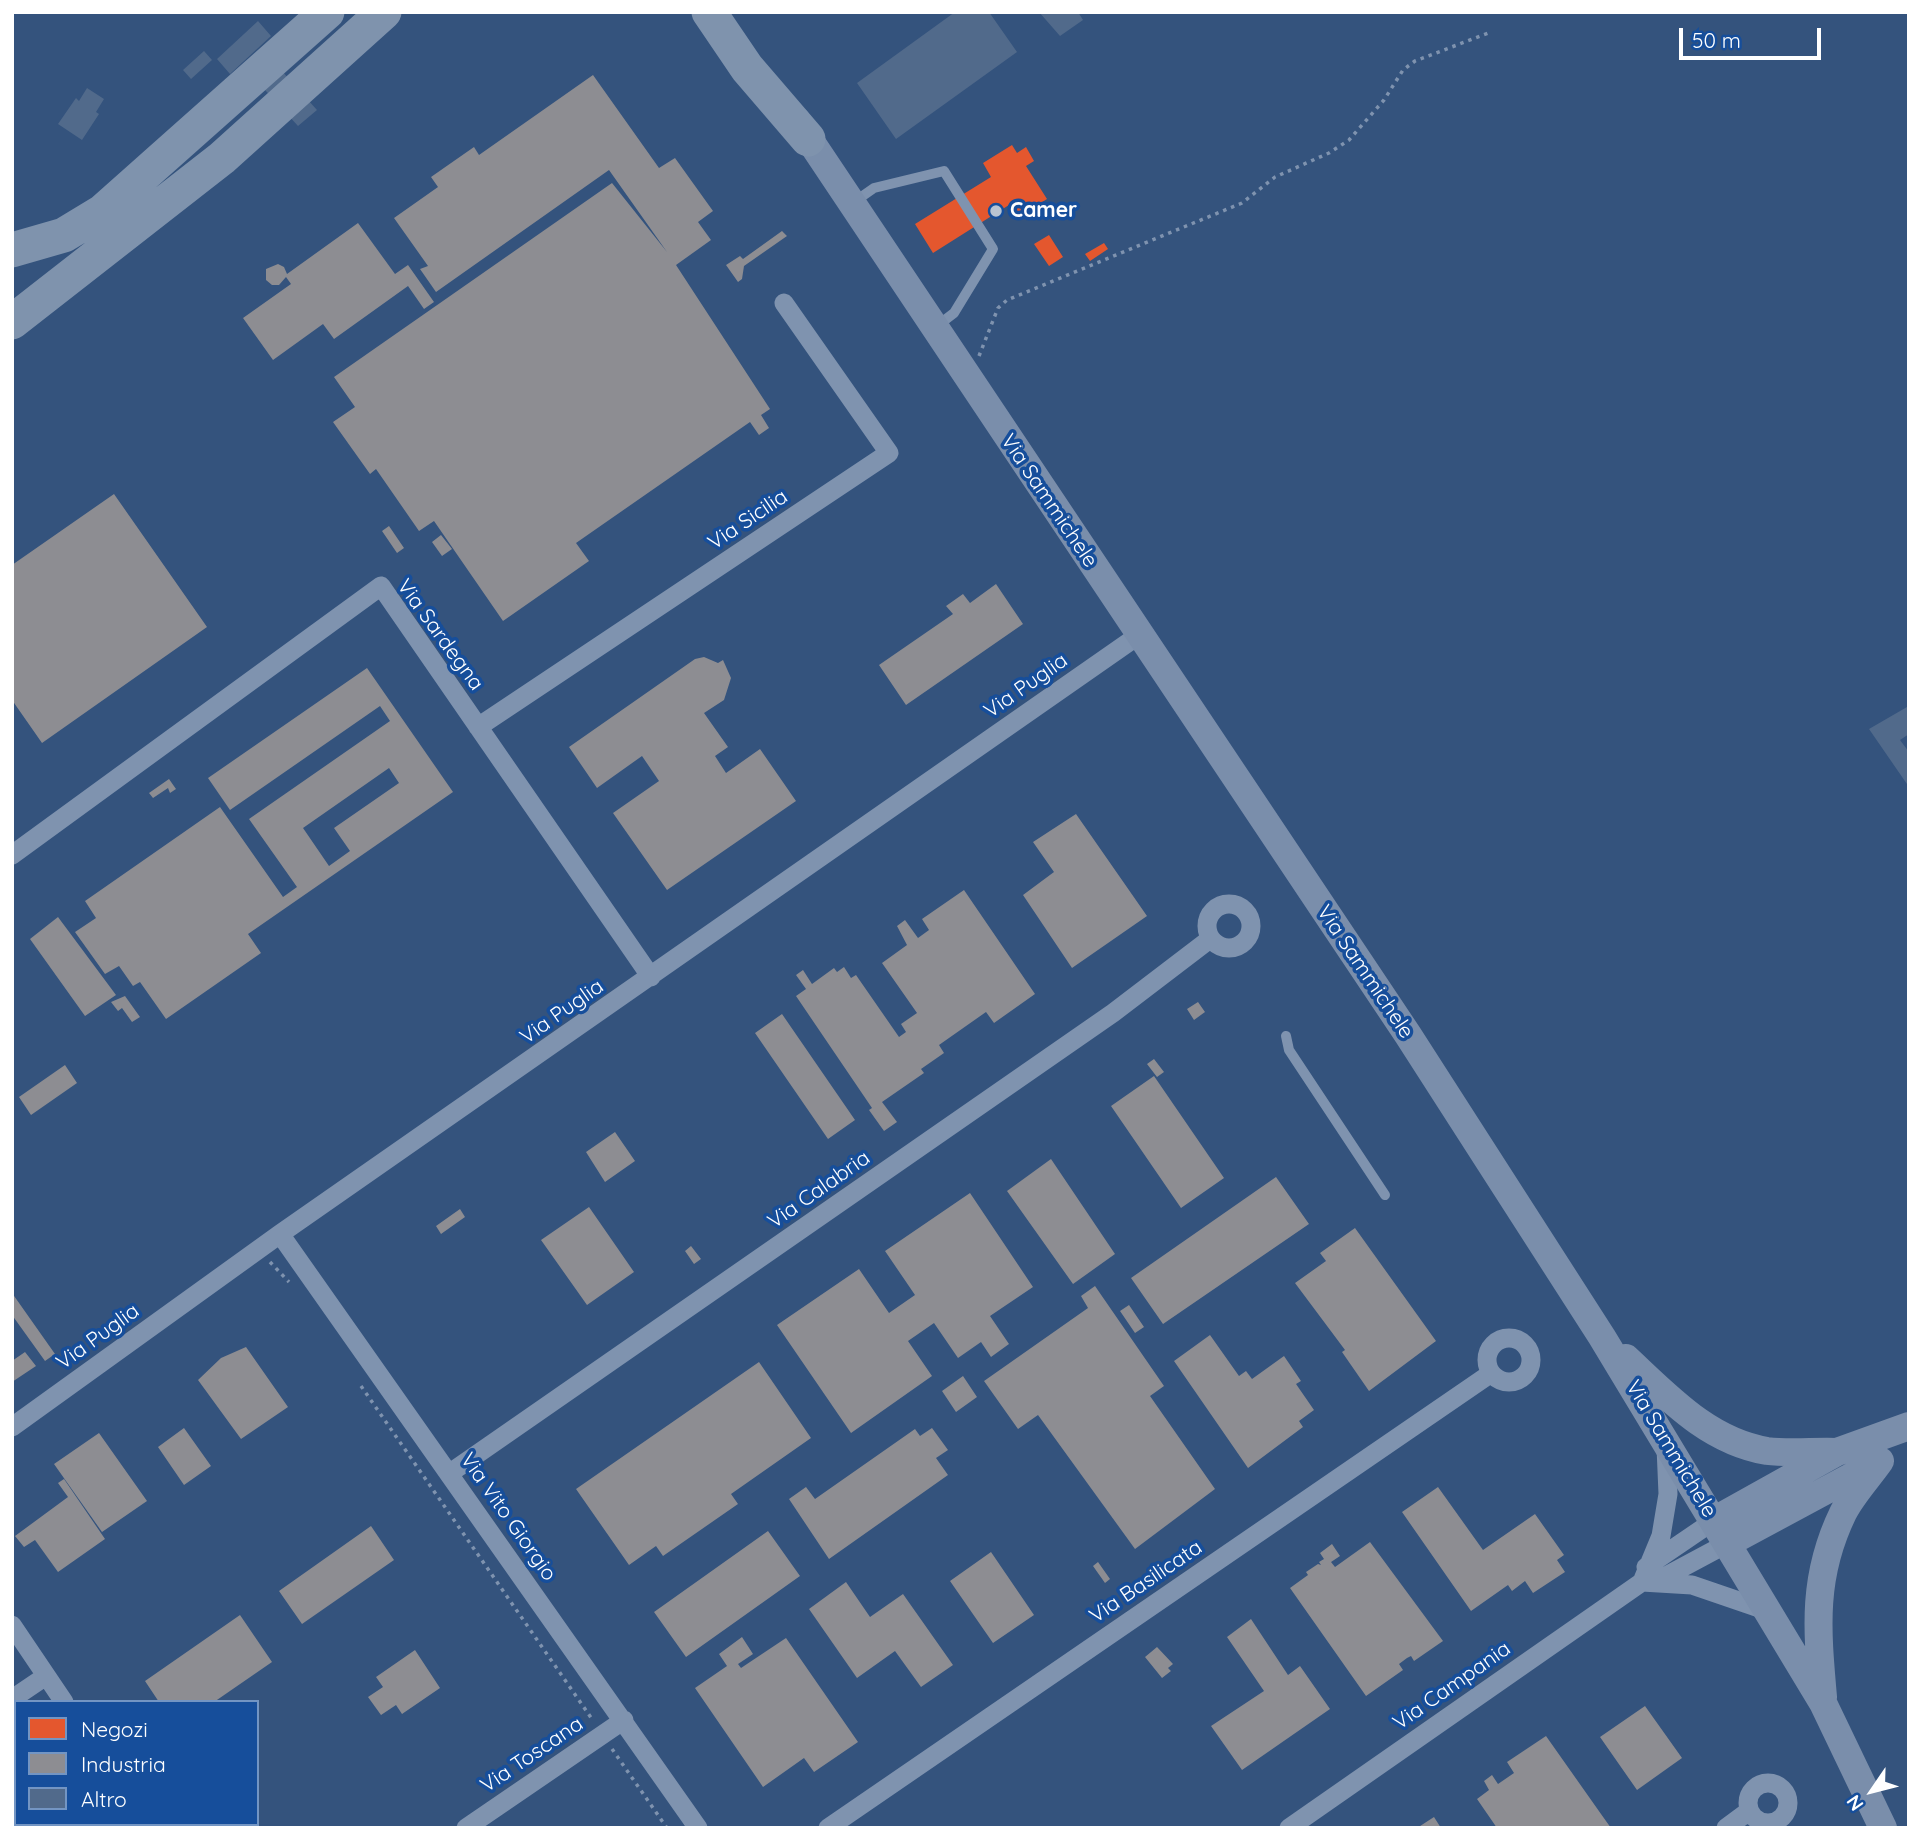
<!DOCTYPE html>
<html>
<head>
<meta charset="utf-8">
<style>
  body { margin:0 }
  #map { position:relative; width:1921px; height:1840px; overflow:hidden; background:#34537d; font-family:Quicksand,sans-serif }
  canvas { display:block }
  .frame { position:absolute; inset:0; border:14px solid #fff; pointer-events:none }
  .legend { position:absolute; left:14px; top:1700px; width:245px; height:126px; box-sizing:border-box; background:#164e9b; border:2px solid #7395c3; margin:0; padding:9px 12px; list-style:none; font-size:21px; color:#fff }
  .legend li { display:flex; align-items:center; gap:14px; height:35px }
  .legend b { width:35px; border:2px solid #7395c3 }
  .north { position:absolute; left:1837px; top:1756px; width:70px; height:70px; -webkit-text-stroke:5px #164e9b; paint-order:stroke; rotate:235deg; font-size:19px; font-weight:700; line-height:28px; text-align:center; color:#fff }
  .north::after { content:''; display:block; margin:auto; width:24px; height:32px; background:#fff; clip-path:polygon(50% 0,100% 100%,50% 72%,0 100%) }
  .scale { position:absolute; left:1679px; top:28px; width:142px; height:32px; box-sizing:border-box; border:4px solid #fff; border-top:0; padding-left:9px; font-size:21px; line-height:24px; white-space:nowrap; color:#fff; -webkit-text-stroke:5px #164e9b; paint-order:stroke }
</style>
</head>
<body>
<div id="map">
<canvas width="1921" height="1840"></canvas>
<div class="frame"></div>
<ul class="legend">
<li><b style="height:19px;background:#e4572e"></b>Negozi</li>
<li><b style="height:19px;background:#8d8d92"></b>Industria</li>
<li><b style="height:19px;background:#516a8b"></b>Altro</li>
</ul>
<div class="north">N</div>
<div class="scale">50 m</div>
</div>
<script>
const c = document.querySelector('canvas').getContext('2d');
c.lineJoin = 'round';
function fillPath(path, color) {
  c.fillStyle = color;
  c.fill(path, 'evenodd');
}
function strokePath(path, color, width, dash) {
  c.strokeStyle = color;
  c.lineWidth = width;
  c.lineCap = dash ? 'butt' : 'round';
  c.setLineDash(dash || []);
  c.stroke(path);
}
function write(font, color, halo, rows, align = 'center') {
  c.font = font + ' Quicksand,sans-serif';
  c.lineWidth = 7;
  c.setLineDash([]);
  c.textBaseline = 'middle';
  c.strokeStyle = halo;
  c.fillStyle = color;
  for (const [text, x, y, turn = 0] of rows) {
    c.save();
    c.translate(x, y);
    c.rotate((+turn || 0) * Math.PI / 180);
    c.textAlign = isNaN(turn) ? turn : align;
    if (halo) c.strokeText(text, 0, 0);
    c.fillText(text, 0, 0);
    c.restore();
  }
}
const shops = new Path2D(`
  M1012,145L1017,153L1026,147L1034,161L1026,166L1047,199L1017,218L1009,205L933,253L915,224L991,177L983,163Z
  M1049,235L1063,257L1049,266L1034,244Z
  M1104,243L1108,249L1090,261L1085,254Z`);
const industry = new Path2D(`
  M593,75L659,168L675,158L713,211L698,222L711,240L676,265L770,409L761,415L769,428L759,435L750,422L576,543L589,561L503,621L434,521L419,531L376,469L370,474L333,422L355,407L334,377L612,183L667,252L609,170L436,292L420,269L428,266L394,218L438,187L431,177L474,147L479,155Z
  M358,223L395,274L408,265L434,302L424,309L408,286L334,339L323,324L273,360L243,318L291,284L286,277L279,285H272L266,280V269L278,264L284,267L287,274Z
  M782,231L787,236L744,266L742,279L738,282L726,265L740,256L743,259Z
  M114,494L207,627L42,743L12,700V565Z
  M389,526L404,548L397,553L382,531Z
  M441,535L452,549L442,556L432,542Z
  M996,584L1023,624L906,705L879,665L953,614L946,606L963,594L970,603Z
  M704,657L718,663L723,660L731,678L724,700L704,713L728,747L715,756L726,773L760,749L796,801L667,890L613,813L659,781L642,756L597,788L569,747L695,659Z
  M367,668L453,792L248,934L261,953L166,1019L140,982L133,986L119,966L105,974L75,932L96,918L85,901L220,807L283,897L297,887L249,819L390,721L380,706L230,810L208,778ZM389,768L399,783L334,828L350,851L329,866L303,828Z
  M169,779L176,789L170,793L168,788L153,798L149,793Z
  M1076,814L1147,916L1072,968L1023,895L1054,872L1033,842Z
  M964,890L1035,994L994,1023L986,1012L939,1045L944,1053L921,1069L924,1073L882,1102L897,1122L884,1131L869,1110L872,1108L796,996L806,989L796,975L803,970L812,984L834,968L837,972L844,967L851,978L856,975L899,1037L906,1032L901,1024L917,1013L882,963L907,945L897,926L905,920L918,938L929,930L922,919Z
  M58,917L116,995L85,1016L30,939Z
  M125,996L140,1017L132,1022L122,1008L118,1011L111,1002Z
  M1198,1002L1205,1012L1194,1020L1187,1009Z
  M782,1014L855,1120L828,1139L755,1033Z
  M1154,1059L1164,1072L1157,1077L1147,1064Z
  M65,1065L77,1083L31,1115L19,1097Z
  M1154,1076L1224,1178L1181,1208L1111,1106Z
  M615,1132L635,1161L605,1182L586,1152Z
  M1051,1159L1115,1254L1073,1284L1007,1191Z
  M1276,1177L1309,1224L1163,1324L1131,1278Z
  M970,1193L1033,1287L990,1316L1009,1344L991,1357L981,1342L958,1358L934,1323L908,1341L932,1376L851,1433L777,1325L859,1269L889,1313L915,1295L885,1251Z
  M589,1207L634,1272L587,1305L541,1240Z
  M460,1209L465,1217L441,1234L436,1226Z
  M1355,1228L1436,1341L1369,1391L1342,1352L1345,1350L1295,1283L1326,1261L1320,1253Z
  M691,1246L701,1259L694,1264L685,1251Z
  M1095,1286L1164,1386L1150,1396L1215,1489L1135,1549L1038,1415L1018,1429L984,1381L1088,1308L1081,1296Z
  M12,1293L55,1354L45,1361L12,1315Z
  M1129,1305L1144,1327L1135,1333L1120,1311Z
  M1210,1335L1239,1376L1246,1371L1252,1379L1284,1356L1301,1381L1296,1384L1314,1410L1299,1421L1303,1427L1248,1468L1174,1361Z
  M246,1347L288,1407L241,1439L198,1380L221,1358Z
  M25,1352L36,1366L12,1382V1361Z
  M759,1362L811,1438L731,1494L738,1504L663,1556L656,1546L629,1565L576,1489Z
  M963,1376L977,1397L956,1412L942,1391Z
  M184,1428L211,1466L184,1485L158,1447Z
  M932,1428L948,1450L936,1458L948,1475L829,1559L789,1499L806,1487L815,1499L915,1429L920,1436Z
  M99,1433L147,1501L102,1532L54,1464Z
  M64,1479L105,1539L58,1572L35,1540L24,1547L15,1536L68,1497L58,1483Z
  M1438,1487L1483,1550L1535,1514L1564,1555L1557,1560L1565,1572L1533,1593L1525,1581L1512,1591L1508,1585L1471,1611L1402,1512Z
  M371,1526L394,1560L302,1624L279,1591Z
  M768,1531L800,1576L686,1657L654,1612Z
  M1370,1542L1443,1641L1414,1661L1411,1656L1407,1658L1399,1664L1403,1670L1366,1696L1290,1588L1308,1575L1306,1572L1318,1564L1321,1565L1319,1562L1324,1559L1320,1553L1332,1544L1340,1556L1331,1562L1335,1567Z
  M991,1552L1034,1615L993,1643L950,1581Z
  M1098,1562L1110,1579L1105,1583L1093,1566Z
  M846,1582L870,1617L903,1594L953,1665L921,1687L895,1651L857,1678L809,1609Z
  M240,1615L272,1662L214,1702H159L145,1681Z
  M1251,1619L1288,1675L1300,1666L1330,1709L1242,1770L1211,1726L1264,1691L1227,1637Z
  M742,1637L753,1654L738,1664L741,1668L786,1638L858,1742L814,1772L804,1758L763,1787L695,1688L727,1666L719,1654Z
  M1157,1647L1173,1664L1168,1668L1171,1671L1162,1678L1145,1657Z
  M415,1650L440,1688L402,1714L396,1705L381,1715L368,1697L383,1687L376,1677Z
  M1645,1706L1682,1758L1637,1790L1600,1737Z
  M1546,1736L1601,1814L1611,1828H1497L1477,1799L1489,1790L1484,1781L1492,1775L1498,1784L1514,1773L1507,1762Z
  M1434,1817L1441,1828H1417Z`);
const building = new Path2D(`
  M955,12H989L1017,52L896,139L857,83Z
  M1039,12H1078L1083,20L1060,36Z
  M258,21L271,36L230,74L217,59Z
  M263,50L317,110L298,126L244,67Z
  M204,51L212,60L191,79L183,70Z
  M87,88L104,99L96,112L99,114L82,140L58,124L76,98L79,101Z
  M1907,707L1909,734L1900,740L1909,752V787L1869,729Z`);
const path = new Path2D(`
  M979,356L998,308L1007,300L1242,203L1275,177L1329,153L1349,140L1384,100L1403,70L1415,61L1491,32
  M270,1262L289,1282
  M361,1386L592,1719
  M612,1749L667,1828`);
const lane = new Path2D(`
  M854,202L874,188L944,171L993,249L954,313L937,326
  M1286,1036L1289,1050L1385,1195`);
const street = new Path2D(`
  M478,727L889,453L784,303
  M12,855L381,586L651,977
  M1207 926a22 22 0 1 1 44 0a22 22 0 1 1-44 0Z
  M280,1234L698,1828
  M1487 1360a22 22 0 1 1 44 0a22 22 0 1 1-44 0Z
  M12,1427L280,1234L1139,635
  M450,1473L1113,1013L1210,939
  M1646,1567L1715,1520
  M1657,1581L1728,1543
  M1642,1582L1661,1536L1668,1494L1666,1447
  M12,1625L64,1702
  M12,1699L46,1676
  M1748 1803a20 20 0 1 1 40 0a20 20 0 1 1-40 0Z
  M148,1824L151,1828
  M466,1828L624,1720
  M828,1828L1490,1374
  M1289,1828L1642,1582L1692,1585L1768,1611
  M1726,1828L1749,1811`);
const secondary = new Path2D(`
  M797,121L1408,1035L1602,1337L1823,1703L1883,1828
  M1626,1358C1668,1397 1708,1441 1767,1451C1789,1454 1815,1451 1837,1452
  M1715,1520L1837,1452L1909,1426
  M1728,1543L1873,1465
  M1823,1697C1817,1629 1812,1577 1843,1513C1852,1495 1868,1478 1880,1461`);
const highway = new Path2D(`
  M709,12L747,68L808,139
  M12,250L64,235L102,212L327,12
  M12,322L222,158L384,12`);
const markers = [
  [996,211,7,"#b8c3d2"]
];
const poiNames = [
  ["Camer",1010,211]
];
const streetNames = [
  ["Via Sammichele",1049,501,56],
  ["Via Sicilia",748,520,-34],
  ["Via Sardegna",440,635,54],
  ["Via Puglia",1026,686,-35],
  ["Via Sammichele",1365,972,56],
  ["Via Puglia",562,1012,-35],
  ["Via Calabria",819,1190,-35],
  ["Via Puglia",98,1337,-36],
  ["Via Sammichele",1671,1449,59],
  ["Via Vito Giorgio",508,1517,55],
  ["Via Basilicata",1146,1582,-34],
  ["Via Campania",1452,1686,-35],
  ["Via Toscana",532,1755,-34]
];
fillPath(shops, '#e4572e');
fillPath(industry, '#8d8d92');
fillPath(building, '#516a8b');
strokePath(path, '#7f93af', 3.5, [3.5, 5]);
strokePath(lane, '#7f93af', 10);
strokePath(street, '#7f93af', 19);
strokePath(secondary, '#7a8eab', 28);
strokePath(highway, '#7f93ad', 35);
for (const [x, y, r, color] of markers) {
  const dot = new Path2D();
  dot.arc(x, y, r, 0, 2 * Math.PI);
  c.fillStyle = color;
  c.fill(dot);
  strokePath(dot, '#164e9b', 2.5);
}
write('bold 21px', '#fff', '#164e9b', poiNames, 'left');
write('21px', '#fff', '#164e9b', streetNames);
</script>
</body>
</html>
